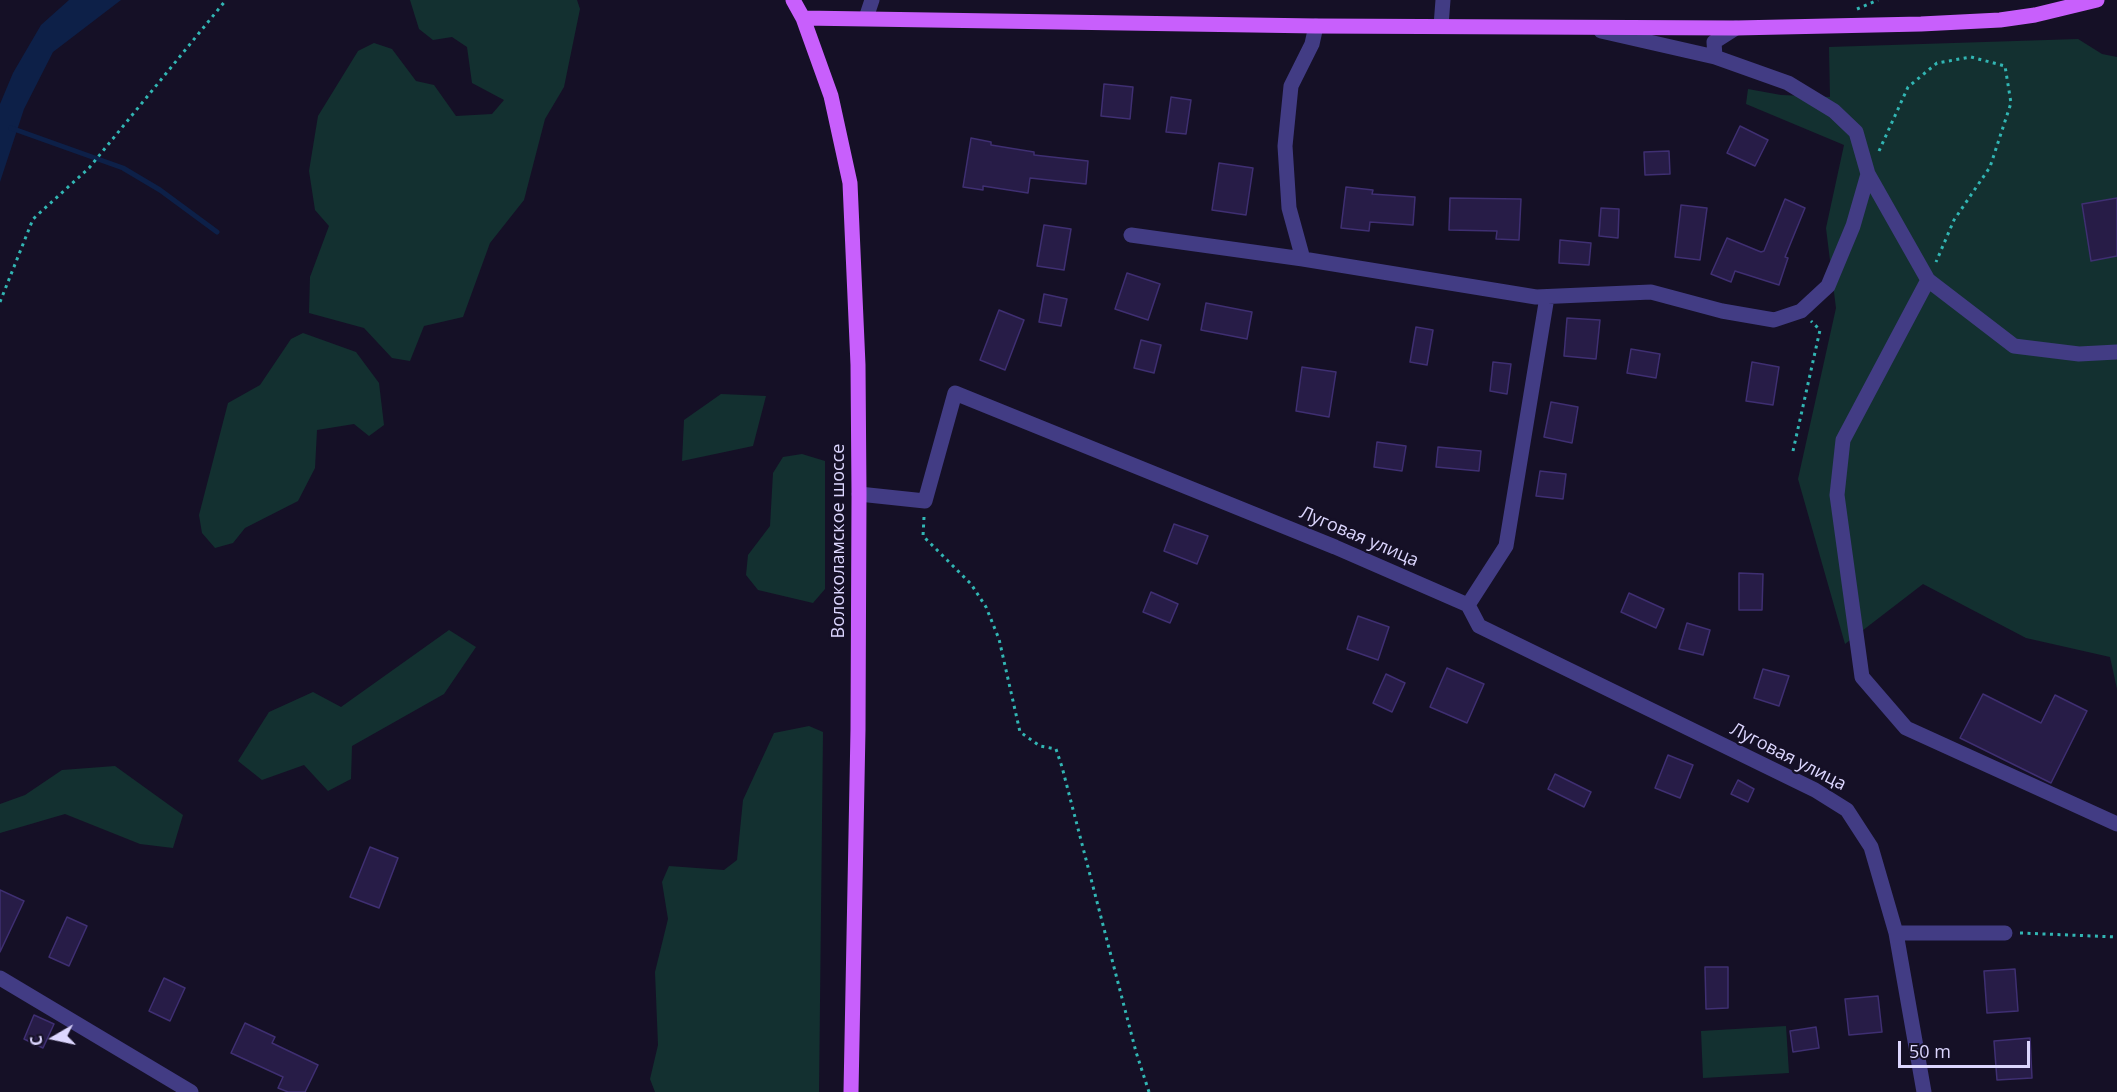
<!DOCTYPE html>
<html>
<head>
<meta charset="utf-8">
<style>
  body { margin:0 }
  #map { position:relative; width:2117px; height:1092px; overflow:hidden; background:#151026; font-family:"Open Sans",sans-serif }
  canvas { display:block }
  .north { position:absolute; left:24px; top:1008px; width:60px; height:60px; -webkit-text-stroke:4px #151026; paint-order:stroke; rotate:261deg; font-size:16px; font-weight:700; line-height:24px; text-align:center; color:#dcd6fe }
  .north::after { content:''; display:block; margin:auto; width:21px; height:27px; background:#dcd6fe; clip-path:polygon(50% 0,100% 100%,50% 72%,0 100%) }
  .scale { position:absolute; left:1898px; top:1041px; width:132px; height:27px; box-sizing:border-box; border:3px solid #dcd6fe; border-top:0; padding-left:8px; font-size:18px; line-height:21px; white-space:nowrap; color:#dcd6fe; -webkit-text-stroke:4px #151026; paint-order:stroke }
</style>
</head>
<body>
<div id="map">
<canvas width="2117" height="1092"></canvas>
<div class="north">С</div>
<div class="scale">50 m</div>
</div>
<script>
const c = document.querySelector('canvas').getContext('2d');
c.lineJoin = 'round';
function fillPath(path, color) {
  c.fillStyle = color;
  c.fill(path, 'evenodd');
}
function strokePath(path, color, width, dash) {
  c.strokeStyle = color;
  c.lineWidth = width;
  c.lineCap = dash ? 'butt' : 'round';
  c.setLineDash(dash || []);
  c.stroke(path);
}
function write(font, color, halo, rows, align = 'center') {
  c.font = font + ' "Open Sans",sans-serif';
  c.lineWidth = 5;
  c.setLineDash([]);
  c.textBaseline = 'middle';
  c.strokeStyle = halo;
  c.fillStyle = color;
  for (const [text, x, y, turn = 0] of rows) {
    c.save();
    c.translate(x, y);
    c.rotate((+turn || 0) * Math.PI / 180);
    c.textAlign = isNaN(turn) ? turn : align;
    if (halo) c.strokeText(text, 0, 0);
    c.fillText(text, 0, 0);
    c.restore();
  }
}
const green = new Path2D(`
  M410,0H577L580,9L564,87L545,119L524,200L490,243L463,317L424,326L410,361L392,358L364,328L309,313L310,277L329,226L315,210L309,171L318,116L358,51L374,43L392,49L416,81L434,85L456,116L492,114L504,100L472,83L467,47L452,37L433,40L419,29Z
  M2078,39L2102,54L2117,57V689L2110,657L2026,638L1923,584L1845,644L1798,479L1836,308L1826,228L1844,145L1746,104L1748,89L1781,95L1830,97L1829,47Z
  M303,333L356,352L379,383L384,425L369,436L354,424L317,430L315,468L298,501L245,528L233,543L215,548L202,533L199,515L228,403L260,385L291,339Z
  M721,394L766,396L753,446L682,461L684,420Z
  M802,454L825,461V589L813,603L758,590L746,575L748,555L770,526L773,473L783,457Z
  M449,630L476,647L444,694L352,746L351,779L328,791L304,765L262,780L238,761L269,712L313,692L341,707Z
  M809,726L823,732L819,1092H655L650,1079L658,1045L655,972L668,919L662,882L669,866L724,870L737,860L743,800L774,733Z
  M115,766L183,815L173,848L140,844L65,814L0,833V804L25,795L62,770Z
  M1786,1026L1789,1073L1703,1078L1701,1031Z`);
const water = new Path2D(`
  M69,0H121L53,52L24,109L0,182V104L13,73L41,25Z`);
const stream = new Path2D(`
  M11,128L123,168L160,190L217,232`);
const building = new Path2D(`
  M1104,84L1133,87L1130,119L1101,116Z
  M1171,97L1191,100L1186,134L1166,132Z
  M1740,126L1768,140L1755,166L1727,153Z
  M971,138L991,142V145L1034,152V155L1088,161L1086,184L1030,178L1028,193L983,186V190L963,187Z
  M1669,151L1670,174L1645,175L1644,152Z
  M1219,163L1253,168L1246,215L1212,210Z
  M1346,187L1373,190L1372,194L1415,197L1413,225L1370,222L1369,231L1341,228Z
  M1450,198L1521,199L1519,240L1496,239L1497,231L1449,230Z
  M2117,198V256L2091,261L2082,204Z
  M1785,199L1805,208L1785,257L1788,258L1779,285L1735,271L1731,282L1711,274L1727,238L1761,252L1764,251Z
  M1681,205L1707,208L1700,260L1675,257Z
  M1601,208L1619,209L1618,238L1599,236Z
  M1044,225L1071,229L1064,270L1037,266Z
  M1560,240L1591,243L1589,265L1559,263Z
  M1127,273L1160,284L1148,320L1115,309Z
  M1044,294L1067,299L1061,326L1039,322Z
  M1206,303L1252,312L1247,339L1201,330Z
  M999,310L1024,320L1005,370L980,360Z
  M1567,318L1600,320L1596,359L1564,356Z
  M1416,327L1433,330L1427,365L1410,362Z
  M1141,340L1161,345L1154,373L1134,368Z
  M1631,349L1660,354L1656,378L1627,373Z
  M1493,362L1511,364L1507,394L1490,391Z
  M1752,362L1779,367L1773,405L1746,401Z
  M1302,367L1336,372L1329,417L1296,411Z
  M1551,402L1578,407L1572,443L1544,437Z
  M1377,442L1406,446L1402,471L1374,467Z
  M1438,447L1481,451L1479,471L1436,467Z
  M1540,471L1566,474L1563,499L1536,496Z
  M1174,524L1208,536L1197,564L1164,551Z
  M1739,573L1763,574L1762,610H1739Z
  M1151,592L1178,604L1170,623L1143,612Z
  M1629,593L1664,609L1656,628L1621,612Z
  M1358,616L1389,627L1378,660L1347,649Z
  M1687,623L1710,630L1703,655L1679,649Z
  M1447,668L1484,684L1467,723L1430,707Z
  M1763,669L1789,676L1779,706L1754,698Z
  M1386,674L1405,683L1392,712L1373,703Z
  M1983,694L2041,723L2055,695L2087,711L2051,783L1960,738Z
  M1668,755L1693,765L1680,798L1655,788Z
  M1555,774L1591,792L1584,807L1548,789Z
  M1738,780L1754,789L1748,802L1731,794Z
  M370,847L398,858L379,908L350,897Z
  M0,890L24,901L0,952Z
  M67,917L87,926L69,966L49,957Z
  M1705,967H1728V1008L1706,1009Z
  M2015,969L2018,1011L1987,1013L1984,971Z
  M164,978L185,988L170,1021L149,1011Z
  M1878,996L1882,1032L1849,1035L1845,999Z
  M34,1015L54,1024L43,1048L24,1039Z
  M245,1023L275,1037L272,1043L318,1065L305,1092H288L278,1088L283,1077L231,1053Z
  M1816,1027L1819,1048L1793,1052L1790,1031Z
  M2030,1038L2032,1078L1997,1080L1994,1041Z`);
const path = new Path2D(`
  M1857,9L1878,0
  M1879,151L1908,87L1937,63L1971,57L2005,66L2011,103L1990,167L1954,220L1936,262
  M0,302L33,219L89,168L226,0
  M1793,451L1820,330L1811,321
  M924,517L923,536L971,584L986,607L999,639L1020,732L1040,746L1056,749L1062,767L1136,1052L1149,1092
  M2020,933L2117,937`);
const minor = new Path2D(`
  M866,18L872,0
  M1441,26L1443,0
  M1736,28L1714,42L1715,57L1788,83L1834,111L1856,132L1868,174L1928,280L2014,346L2079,354L2117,352
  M1601,31L1715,57
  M1131,235L1303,259L1536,297L1651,292L1722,311L1774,320L1801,311L1828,286L1853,226L1868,174
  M1303,259L1289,208L1285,146L1291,86L1312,44L1316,26
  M1928,280L1843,440L1837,495L1862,677L1906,728L2117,824
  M859,494L925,501L955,393L1335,547L1468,605L1479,626L1815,790L1847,810L1871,847L1896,933L1924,1092
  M1468,605L1506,546L1547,297
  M1896,933H2005
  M0,978L191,1092`);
const major = new Path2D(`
  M793,0L803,18L831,96L850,183L858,365L859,494L858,730L851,1092
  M803,18L1316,26L1736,28L1921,24L2000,20L2035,15L2097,0`);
const streetNames = [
  ["Луговая улица",1359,537,23],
  ["Волоколамское шоссе",839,541,-90],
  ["Луговая улица",1788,757,27]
];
fillPath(green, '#133030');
fillPath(water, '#0d2048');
strokePath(stream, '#0d2048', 5);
fillPath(building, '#271c47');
strokePath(building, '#3f2f72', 1.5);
strokePath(path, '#32b6b4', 3, [3, 4.5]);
strokePath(minor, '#423c84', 15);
strokePath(major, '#c85ffc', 15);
write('18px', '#dcd6fe', '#151026', streetNames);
</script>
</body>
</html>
